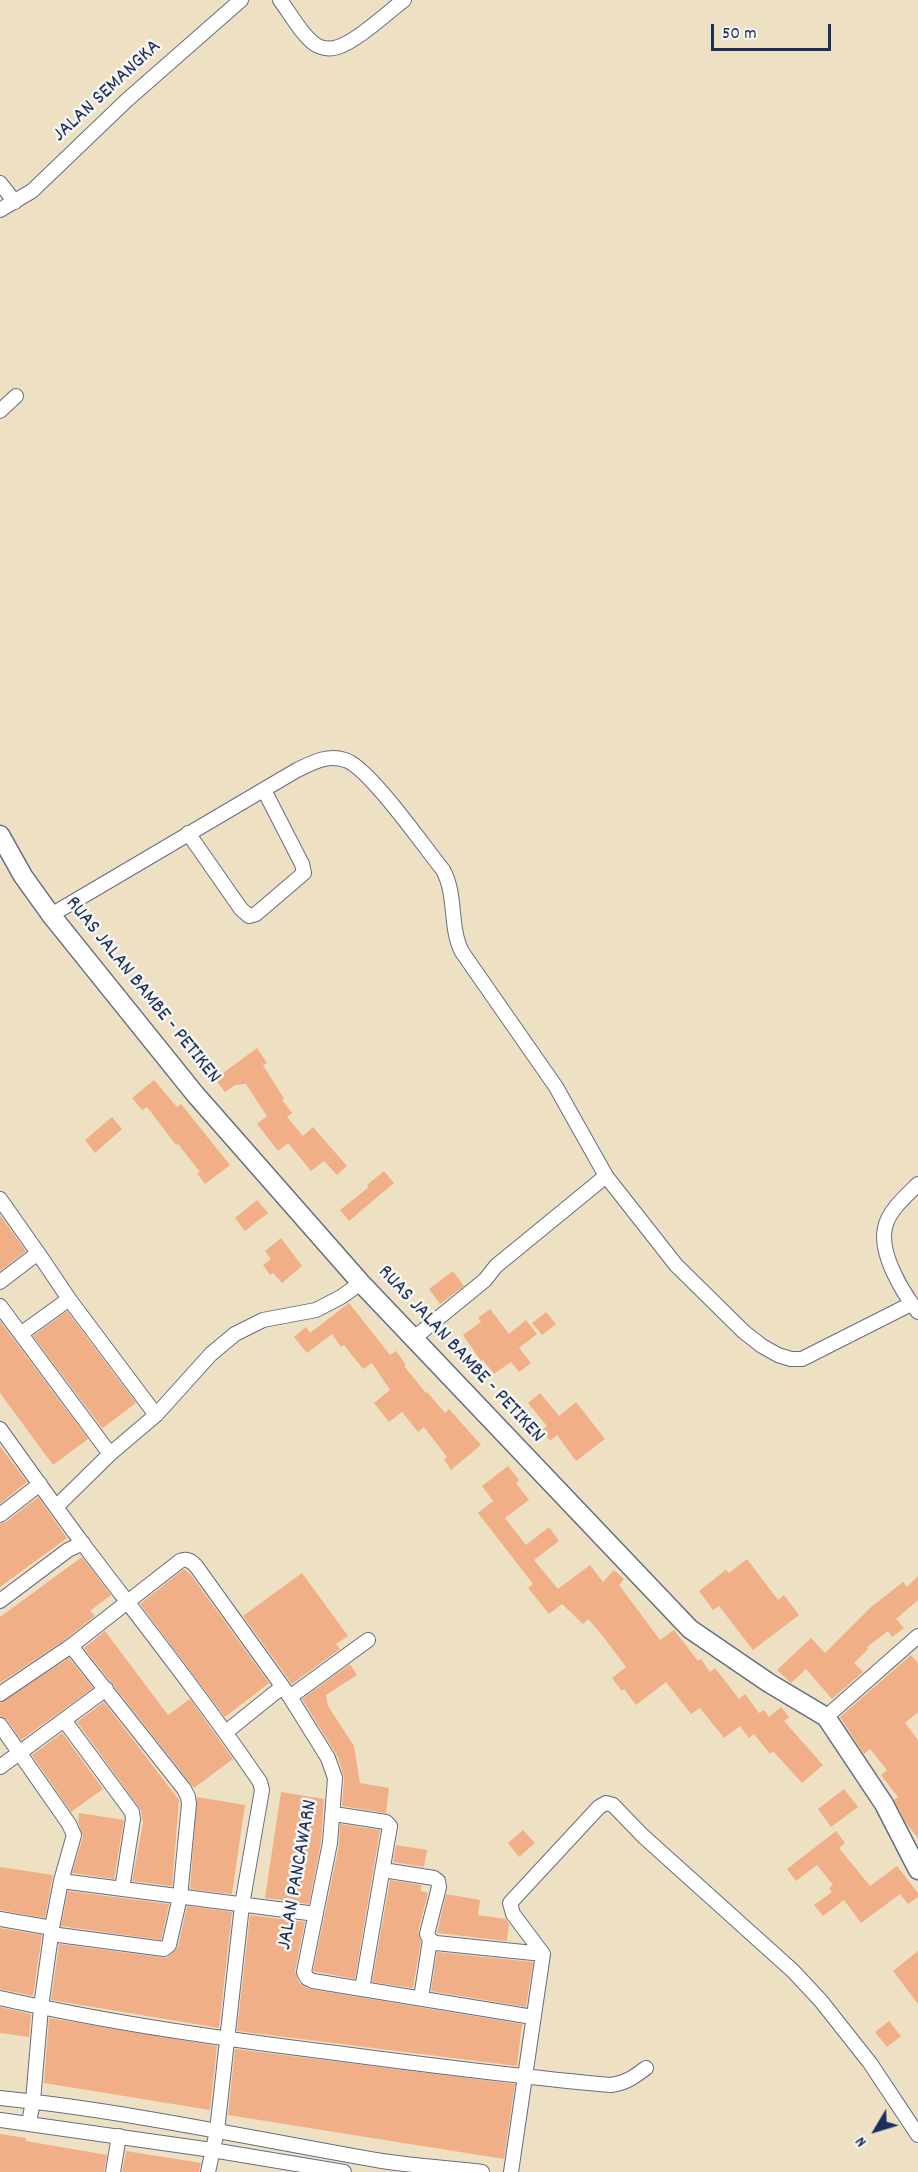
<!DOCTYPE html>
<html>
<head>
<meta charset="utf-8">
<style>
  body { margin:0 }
  #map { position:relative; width:918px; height:2172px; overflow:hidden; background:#eee1c3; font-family:Dekko,sans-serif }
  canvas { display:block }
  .north { position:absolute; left:846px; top:2100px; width:60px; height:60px; -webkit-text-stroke:4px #f6f6f2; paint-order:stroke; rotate:232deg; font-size:16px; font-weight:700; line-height:24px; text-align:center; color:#1b2f5e }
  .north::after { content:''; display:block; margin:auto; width:21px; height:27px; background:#1b2f5e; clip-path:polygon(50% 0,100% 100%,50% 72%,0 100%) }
  .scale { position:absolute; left:711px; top:24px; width:120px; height:27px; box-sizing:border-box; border:3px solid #1b2f5e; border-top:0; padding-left:8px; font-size:18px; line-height:21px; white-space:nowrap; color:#1b2f5e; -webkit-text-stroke:4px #f6f6f2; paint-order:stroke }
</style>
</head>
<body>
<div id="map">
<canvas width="918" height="2172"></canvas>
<div class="north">N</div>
<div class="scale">50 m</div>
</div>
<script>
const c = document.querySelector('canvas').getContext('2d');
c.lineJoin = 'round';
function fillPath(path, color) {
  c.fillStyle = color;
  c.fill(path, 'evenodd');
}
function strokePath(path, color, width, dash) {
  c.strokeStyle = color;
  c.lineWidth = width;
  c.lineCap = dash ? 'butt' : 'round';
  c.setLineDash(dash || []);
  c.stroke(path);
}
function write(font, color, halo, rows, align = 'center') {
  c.font = font + ' Dekko,sans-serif';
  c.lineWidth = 5;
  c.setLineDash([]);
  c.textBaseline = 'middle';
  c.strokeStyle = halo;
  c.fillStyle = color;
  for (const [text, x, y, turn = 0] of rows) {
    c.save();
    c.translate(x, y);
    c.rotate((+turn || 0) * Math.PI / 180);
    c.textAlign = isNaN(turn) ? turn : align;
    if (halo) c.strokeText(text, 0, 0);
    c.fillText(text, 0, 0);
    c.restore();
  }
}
const building = new Path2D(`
  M257,1048L267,1063L263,1065L284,1099L282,1100L292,1113L287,1117L303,1136L313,1127L347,1166L337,1175L324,1161L311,1171L288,1143L278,1151L257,1124L267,1116L246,1084L235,1085L225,1092L215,1079Z
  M154,1080L177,1107L181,1104L230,1165L205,1184L197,1173L200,1172L178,1144L176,1145L147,1107L142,1110L132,1098Z
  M112,1117L122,1129L95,1153L85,1140Z
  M384,1171L394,1183L349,1221L340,1210L369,1187L367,1185Z
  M257,1200L268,1213L245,1231L235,1218Z
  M0,1215L26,1251L0,1271Z
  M281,1238L302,1266L282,1283L273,1273L270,1275L263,1265L271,1259L265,1251Z
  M453,1271L464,1286L440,1304L429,1289Z
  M349,1303L390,1355L396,1351L406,1365L404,1366L426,1393L427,1392L445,1413L449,1409L481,1445L451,1470L444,1459L447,1457L424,1427L418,1432L402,1412L389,1422L374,1403L390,1390L372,1363L363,1369L344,1345L341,1347L332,1334L307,1353L294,1337L306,1327L310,1333Z
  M490,1309L509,1334L526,1320L537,1334L519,1348L531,1363L519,1372L511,1362L494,1374L483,1360L481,1361L463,1335L481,1322L478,1318Z
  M67,1311L136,1403L104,1427L102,1428L33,1336Z
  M546,1312L556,1324L542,1335L532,1323Z
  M0,1321L88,1439L53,1465L0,1393Z
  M540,1393L559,1416L576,1402L605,1439L576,1461L557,1435L550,1441L542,1430L547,1426L528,1403Z
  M0,1446L27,1482L0,1504Z
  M508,1466L519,1480L516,1483L529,1500L505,1518L526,1545L549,1527L559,1541L534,1560L558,1589L590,1565L603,1582L614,1570L624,1579L619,1585L660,1640L674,1630L698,1661L701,1659L710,1672L715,1668L739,1699L745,1694L759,1713L764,1710L769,1717L781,1707L789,1717L784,1721L823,1765L802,1783L773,1751L770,1754L754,1734L749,1738L740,1726L724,1738L700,1708L691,1714L666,1682L636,1705L624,1689L622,1691L612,1678L626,1667L602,1635L588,1619L583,1624L562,1604L549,1614L528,1588L533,1584L478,1513L493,1501L482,1486Z
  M38,1497L67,1538L0,1587V1524L6,1522Z
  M82,1557L111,1595L90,1611L95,1616L66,1639L0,1683V1617Z
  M747,1559L778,1600L784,1595L799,1615L753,1650L719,1606L713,1610L699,1591L726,1570L729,1573Z
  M184,1569L191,1575L269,1683L225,1717L140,1604Z
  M302,1573L348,1636L336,1644L340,1649L292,1684L243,1616Z
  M918,1576V1600L896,1619L904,1628L892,1637L888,1631L867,1647L868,1649L854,1663L863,1672L832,1699L806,1669L791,1683L777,1670L811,1638L825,1653L870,1608L903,1582L907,1587Z
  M105,1631L168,1715L190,1699L233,1759L194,1788L84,1648Z
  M911,1655L918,1663V1712L905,1723L918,1740V1838L906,1823L894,1800L898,1797L881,1775L887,1770L870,1749L864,1754L840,1717Z
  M69,1658L93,1688L21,1740L7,1720L0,1716V1703Z
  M350,1664L357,1675L326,1695L328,1706L354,1746L360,1783L389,1788L386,1813L342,1806L344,1778L338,1757L302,1699Z
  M104,1702L179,1800L172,1886L132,1881L143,1823L141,1810L77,1722Z
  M62,1733L103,1789L71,1812L32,1755Z
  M844,1789L858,1807L831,1827L818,1809Z
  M281,1792L324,1799L321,1842L309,1904L265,1898Z
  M197,1797L245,1805L232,1894L190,1889Z
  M79,1813L124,1820L114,1879L72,1873L83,1837L78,1822Z
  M340,1824L380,1830L355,1979L313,1971L339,1845Z
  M523,1830L535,1843L519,1857L508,1843Z
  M836,1831L845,1843L839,1848L870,1886L897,1866L918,1893V1897L908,1904L900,1894L861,1923L844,1900L823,1916L814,1905L832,1892L829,1888L833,1885L817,1865L796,1881L787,1869Z
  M396,1845L427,1850L424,1867L393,1862Z
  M0,1867L53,1875L45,1918L0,1910Z
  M390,1880L421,1885V1891L428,1893L418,1932L421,1941L413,1988L372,1982Z
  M68,1891L169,1904L161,1940L61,1926Z
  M446,1894L480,1900L478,1915L506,1919L509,1924L507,1941L437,1933Z
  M187,1906L232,1912L219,2028L51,2000L59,1944L167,1958L178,1947Z
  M250,1915L305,1922L295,1971L299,1983L309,1989L522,2024L517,2066L237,2031Z
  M0,1928L42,1935L33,1996L0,1989Z
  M918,1951V2004L893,1971Z
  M437,1952L533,1962L526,2007L431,1991Z
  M0,2007L31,2014L29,2037L0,2033Z
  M49,2018L217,2046L210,2110L44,2083Z
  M889,2021L901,2036L887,2047L875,2032Z
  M235,2049L515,2084L504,2159L228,2115Z
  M0,2134L26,2138V2141L107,2155L104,2172H0Z
  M126,2151L201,2163L199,2172H122Z`);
const minor = new Path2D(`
  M280,0C290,13 299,31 312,42C319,48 329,50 338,47C357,41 387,13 404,0
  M0,183L15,202
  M0,210L32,191L127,100L241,0
  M0,411L16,396
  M188,833L241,909L249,916L256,914L304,873L302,864L264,790
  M51,915L297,770C312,763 327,754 345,760C368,766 425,848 443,870C457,895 449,927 462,952L556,1087L606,1176L676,1265L744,1332L762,1346L778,1355L791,1359H802L911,1304
  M918,1184C906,1196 888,1211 885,1228C879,1254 903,1293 918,1312
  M0,1199L38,1253
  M0,1282L38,1253L69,1299L156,1415
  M0,1306L110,1454
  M22,1333L69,1299
  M414,1338L485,1280L496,1266L606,1176
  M0,1429C28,1468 55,1506 83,1544C143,1623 204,1700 260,1782L262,1790L242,1905L217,2131L208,2172
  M56,1507L110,1454L156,1415L211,1354L235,1334L263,1320L316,1310L341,1297L361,1283
  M0,1515L40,1484
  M0,1601L68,1550L83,1543
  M0,1694L71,1646L180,1561C187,1558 191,1561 196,1566L290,1697L328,1758L335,1778L330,1843L304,1972L307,1978L313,1981L533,2017
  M290,1697L368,1640
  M826,1717L918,1636
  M64,1720L132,1812L133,1819L122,1889
  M0,1725L69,1824L74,1835L61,1881L52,1928L41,2007L33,2101L29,2123
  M226,1732L282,1687
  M0,1767L106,1689
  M334,1814L386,1822L390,1826L362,1989
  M383,1870L434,1878L438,1881L439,1887L427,1934L430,1940L421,1998
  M61,1881L316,1914
  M0,1919L52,1928
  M51,1934L164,1949L169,1945L180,1897L189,1804L188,1797L184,1789L71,1646
  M430,1940L436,1943L543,1954L511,2172
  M543,1954L513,1914L510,1903L599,1807L606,1803L613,1805L643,1836L793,1971L821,2001L870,2063L918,2135
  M0,1998C110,2023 223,2039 336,2053C427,2065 519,2077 611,2085C626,2083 634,2077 646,2068
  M0,2098C128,2111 255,2139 382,2161C415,2166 449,2168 482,2172
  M0,2120L212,2150L344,2172
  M113,2172L119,2136`);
const secondary = new Path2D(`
  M0,835L23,876L51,915L195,1094L361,1283L690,1629L769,1683L826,1717L884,1804L918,1870`);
const streetNames = [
  ["JALAN SEMANGKA",108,92,-43],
  ["RUAS JALAN BAMBE - PETIKEN",142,991,51],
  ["RUAS JALAN BAMBE - PETIKEN",460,1355,47],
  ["JALAN PANCAWARN",299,1875,-80]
];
fillPath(building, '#f0af86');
strokePath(minor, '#656d81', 16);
strokePath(secondary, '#656d81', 21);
strokePath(minor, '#fff', 14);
strokePath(secondary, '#fff', 18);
write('21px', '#1b2f5e', '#f6f6f2', streetNames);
</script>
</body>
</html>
